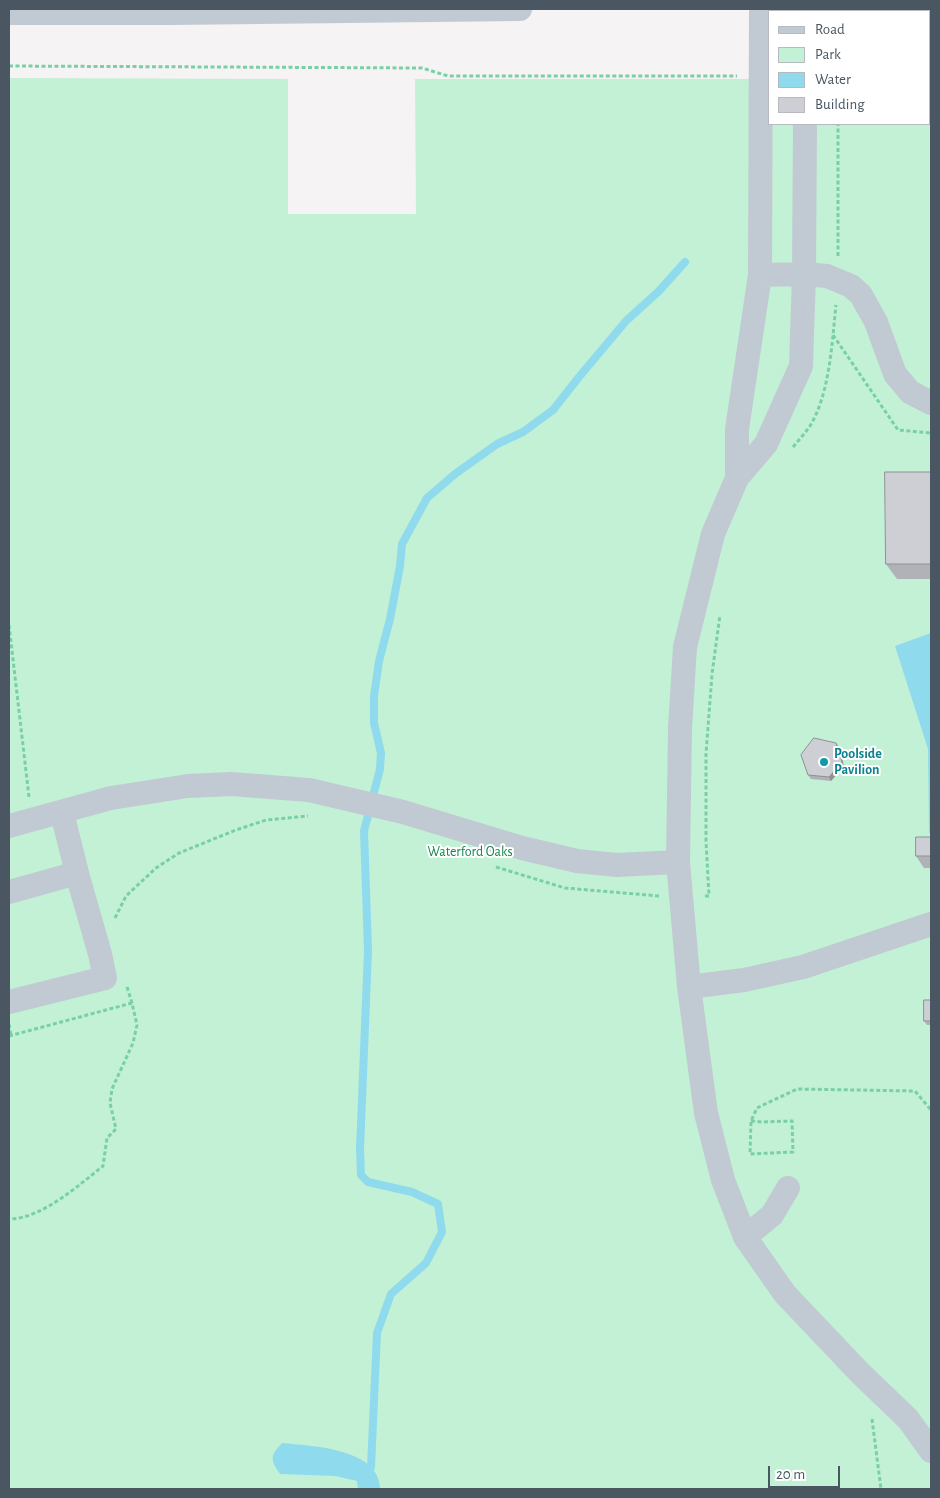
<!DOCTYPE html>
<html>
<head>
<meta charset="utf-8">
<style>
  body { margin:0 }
  #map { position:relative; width:940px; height:1498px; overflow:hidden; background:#f5f3f3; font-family:"Alegreya Sans",sans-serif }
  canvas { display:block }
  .frame { position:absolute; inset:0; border:10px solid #4a5661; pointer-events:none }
  .legend { position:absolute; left:768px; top:10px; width:162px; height:115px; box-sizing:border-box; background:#fff; border:1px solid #b7bbc0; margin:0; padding:6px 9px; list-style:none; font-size:15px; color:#4a5661 }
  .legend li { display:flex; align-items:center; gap:10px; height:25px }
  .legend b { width:25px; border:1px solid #b7bbc0 }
  .scale { position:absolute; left:768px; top:1466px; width:72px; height:22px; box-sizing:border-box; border:2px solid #4a5661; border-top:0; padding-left:6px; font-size:15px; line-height:18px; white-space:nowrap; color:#4a5661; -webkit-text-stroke:4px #fff; paint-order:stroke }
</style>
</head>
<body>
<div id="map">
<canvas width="940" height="1498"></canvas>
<div class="frame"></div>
<ul class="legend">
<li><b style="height:6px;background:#c1cad2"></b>Road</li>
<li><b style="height:14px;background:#c3f1d5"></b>Park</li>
<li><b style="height:14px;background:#90daee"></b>Water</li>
<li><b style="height:14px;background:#cdcfd5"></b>Building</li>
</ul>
<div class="scale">20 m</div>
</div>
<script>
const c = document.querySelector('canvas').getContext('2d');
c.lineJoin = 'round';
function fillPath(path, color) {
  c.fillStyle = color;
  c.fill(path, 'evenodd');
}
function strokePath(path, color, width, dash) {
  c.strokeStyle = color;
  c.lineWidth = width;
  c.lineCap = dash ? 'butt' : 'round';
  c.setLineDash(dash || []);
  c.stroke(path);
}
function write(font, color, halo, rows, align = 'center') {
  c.font = font + ' "Alegreya Sans",sans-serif';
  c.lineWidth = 4;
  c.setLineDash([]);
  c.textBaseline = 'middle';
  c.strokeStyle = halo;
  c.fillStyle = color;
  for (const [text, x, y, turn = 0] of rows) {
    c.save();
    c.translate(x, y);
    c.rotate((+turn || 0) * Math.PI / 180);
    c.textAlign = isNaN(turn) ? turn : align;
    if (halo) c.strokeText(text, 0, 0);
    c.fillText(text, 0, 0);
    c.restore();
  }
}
const green = new Path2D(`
  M9,78L288,79V214H416L415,79H769V124H929V79H931V1489H9Z`);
const water = new Path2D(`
  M931,633V833H929L928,749L895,646Z
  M282,1443C311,1446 380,1448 380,1489H358L357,1481L335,1476L280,1474C270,1459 270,1456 282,1443Z`);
const stream = new Path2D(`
  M371,1467L377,1333L391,1294L426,1263L442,1232L438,1204L412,1192L368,1182L361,1175L360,1149L368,951L364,831L380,769L381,753L374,723V696L379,661L390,619L400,566L402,544L427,498L455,474L497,444L523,432L553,410L579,377L626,321L659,291L685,262`);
const path = new Path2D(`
  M9,66L422,68L448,76H737
  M929,77H931
  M838,256V124
  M833,335L898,430L931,433
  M793,447C799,440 805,433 810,426C830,393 832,342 836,305
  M9,625L29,797
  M496,867L565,888L659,896
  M705,896H709L706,841V754L712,674L720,615
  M115,918L126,896L156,868L179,853L236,830L266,820L308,816
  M127,987L132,1003
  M9,1024L11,1035
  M9,1036L132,1003L137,1025L133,1043L112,1089L110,1103L116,1129L107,1138L103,1166C78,1186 41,1219 9,1219
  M751,1121L762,1122L792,1121L793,1152L750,1154L751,1121L757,1108L797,1089L915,1091L931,1110
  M872,1419L881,1489`);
const minor = new Path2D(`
  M805,11V9
  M9,13H172L520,9
  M805,124L804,274L801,366L766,444L737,478L713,534L685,647L680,728L678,862L689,987L706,1113L723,1180L745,1237L785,1294L860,1373L908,1419L931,1451
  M760,275L804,274L827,276L851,286L861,295L876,322L895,374L910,392L931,403
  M737,478V429L760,275L761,9
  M9,826L111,798L188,786L231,784L309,790L403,812L522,848L577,861L617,865L678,862
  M9,892L77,873
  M689,987L744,980L803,967L931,924
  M9,1002L105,978L100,954L78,877L62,813
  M745,1237L772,1215L788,1188`);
const wall = new Path2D(`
  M931,472V579H897L886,564Z
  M839,747L844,766L831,781L811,779L808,775Z
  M931,837V868H924L916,856Z
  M931,1000V1025H927L924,1021Z`);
const shadedWall = new Path2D(`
  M836,743L839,747L844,766L831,781L829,777Z`);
const building = new Path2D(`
  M885,472H931V564H886Z
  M814,738L836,743L842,762L829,777L808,775L801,755Z
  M916,837H931V856H916Z
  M924,1000H931V1021H924Z`);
const markers = [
  [824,762,5,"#0f9aa8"]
];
const cultureNames = [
  ["Poolside",834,754],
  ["Pavilion",834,770]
];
const parkNames = [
  ["Waterford Oaks",470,852]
];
fillPath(green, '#c3f1d5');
fillPath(water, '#90daee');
strokePath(stream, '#90daee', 8);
strokePath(path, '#7ad0a6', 3, [4, 2.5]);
strokePath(minor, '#c1cad2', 24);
fillPath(wall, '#b0b2b7');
fillPath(shadedWall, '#909195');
fillPath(building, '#cdcfd5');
strokePath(building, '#909195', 1);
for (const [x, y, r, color] of markers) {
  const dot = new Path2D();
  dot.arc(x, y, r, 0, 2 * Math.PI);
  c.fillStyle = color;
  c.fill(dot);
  strokePath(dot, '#fff', 2);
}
write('bold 14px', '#0d838f', '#fff', cultureNames, 'left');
write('14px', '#17864f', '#fff', parkNames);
</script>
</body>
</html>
